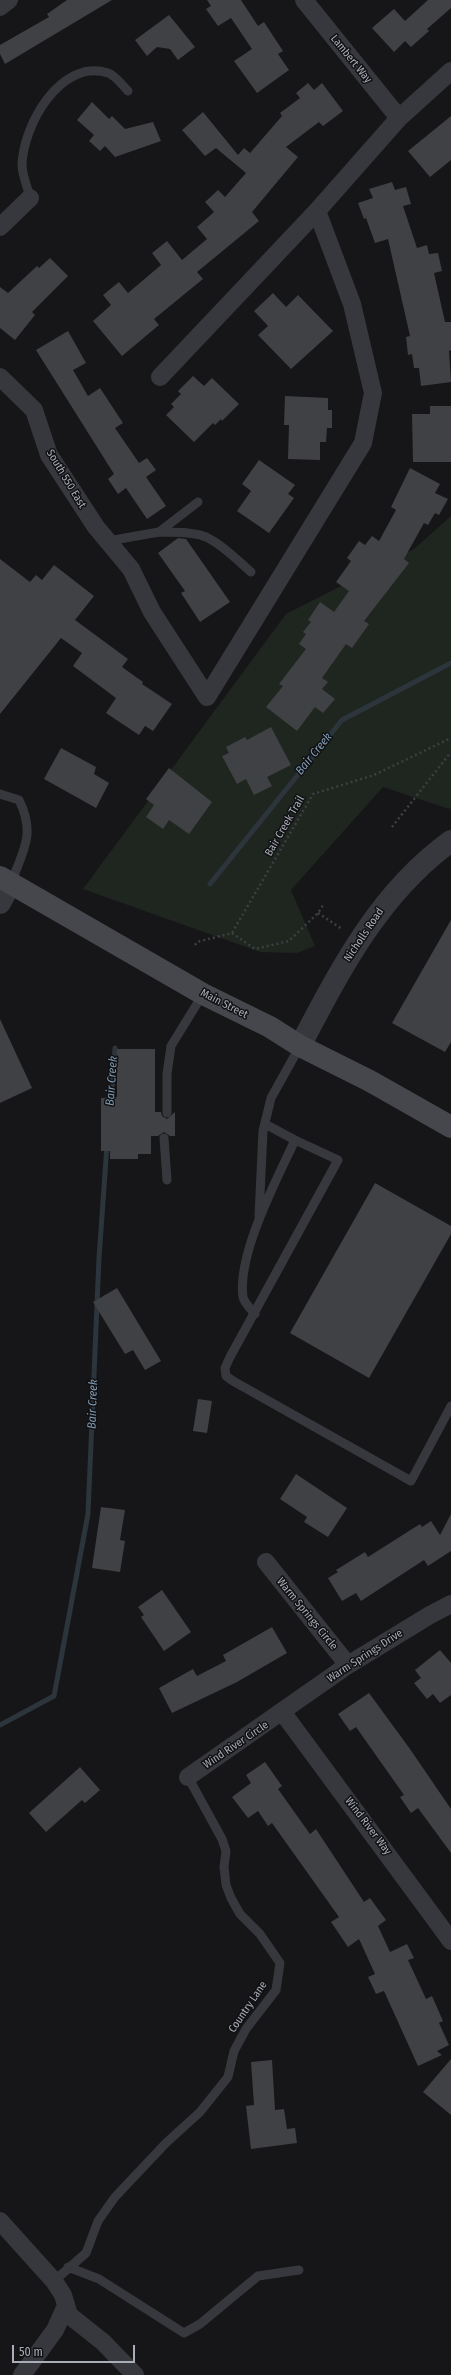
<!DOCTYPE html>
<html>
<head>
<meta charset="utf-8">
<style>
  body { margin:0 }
  #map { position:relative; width:451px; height:2375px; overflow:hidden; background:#161618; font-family:"Fira Sans Condensed",sans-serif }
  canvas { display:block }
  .scale { position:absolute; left:12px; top:2345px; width:123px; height:18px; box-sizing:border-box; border:2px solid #a8adb8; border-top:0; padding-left:5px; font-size:12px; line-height:14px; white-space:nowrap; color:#a8adb8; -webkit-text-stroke:3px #111113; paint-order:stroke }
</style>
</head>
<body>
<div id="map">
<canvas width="451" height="2375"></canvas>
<div class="scale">50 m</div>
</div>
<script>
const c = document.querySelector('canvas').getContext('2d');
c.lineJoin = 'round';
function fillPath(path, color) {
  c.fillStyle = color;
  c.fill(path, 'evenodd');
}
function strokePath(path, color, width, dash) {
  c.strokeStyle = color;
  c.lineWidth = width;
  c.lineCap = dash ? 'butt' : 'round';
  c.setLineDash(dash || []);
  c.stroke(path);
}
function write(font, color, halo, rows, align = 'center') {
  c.font = font + ' "Fira Sans Condensed",sans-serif';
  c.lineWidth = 3;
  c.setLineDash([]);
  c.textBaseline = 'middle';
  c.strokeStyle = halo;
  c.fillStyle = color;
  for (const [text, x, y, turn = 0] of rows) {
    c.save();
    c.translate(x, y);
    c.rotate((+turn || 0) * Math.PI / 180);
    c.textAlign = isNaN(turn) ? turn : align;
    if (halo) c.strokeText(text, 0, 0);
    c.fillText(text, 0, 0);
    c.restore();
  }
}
const green = new Path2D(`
  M451,516V807L449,809L383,787L291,890L315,946L297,953L260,952L83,889L286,614L414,549Z`);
const stream = new Path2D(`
  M210,884L342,720L451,663
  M111,1103L115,1048
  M0,1725L54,1696L88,1514L99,1258L107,1145`);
const building = new Path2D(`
  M67,0H112L5,64L0,54V45L49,17L47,14Z
  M207,0H241L258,26L264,22L283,51L278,54L289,70L257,93L234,61L252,49L231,18L218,26L206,9L211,6Z
  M428,0H451V8L427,29L429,31L411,47L405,41L394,52L372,28L394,9L405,21Z
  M169,15L195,47L178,60L170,49L157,47L147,56L135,40Z
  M308,83L314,90L322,83L343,111L323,126L319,122L286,147L298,157L252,212L259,221L197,272L203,279L154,319L159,325L122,356L93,321L111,305L103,295L119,282L128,293L161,265L152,253L167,241L182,260L207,239L197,227L214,212L205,202L218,190L225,197L246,173L216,148L205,156L182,130L203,112L238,155L244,148L250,153L282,116L280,113L300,98L296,93Z
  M92,102L109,119L112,116L125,129L153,122L161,141L115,157L105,146L100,151L89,141L94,135L77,120Z
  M451,116V160L430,177L408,151Z
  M392,182L395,190L406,187L411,204L403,206L417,248L427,245L429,254L438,253L442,271L434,273L445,322H451V350L449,351L451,382L421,386L419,368H414L412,354L408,355L406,337L410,336L388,239L375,243L366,218L364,219L358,203L373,198L369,189Z
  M50,258L68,276L32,312L35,315L15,340L0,328V287L8,293L37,266L39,268Z
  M273,293L286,307L298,295L333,331L291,369L258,335L268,326L254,311Z
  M68,331L86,363L73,370L88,396L100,388L123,423L115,428L139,463L147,458L156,470L146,477L166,506L147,519L126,488L118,494L108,479L114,474L36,350Z
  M193,376L204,386L212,378L239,404L222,421L221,419L215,425L213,423L194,442L166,415L174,407L171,404L181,394L178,391Z
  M285,396L328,398V410H332V428H327L326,442H320V460L288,459L289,425H284Z
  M430,406H451V462H413L412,414H430Z
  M259,460L295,485L288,494L294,498L269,533L237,511L251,491L242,484Z
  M410,468L440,484L435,493L448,499L439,515L435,513L428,525L424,523L404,559L409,563L364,621L369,624L352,648L346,644L322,678L328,682L322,689L335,699L323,713L315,707L297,731L266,707L283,686L279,684L306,649L299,644L306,634L303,632L311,622L308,620L320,602L334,612L349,591L336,582L351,561L347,558L359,541L365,545L372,536L379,541L396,510L391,507Z
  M178,538L186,539L230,602L200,622L181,593L185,591L158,553Z
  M0,559L30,582L36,575L42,580L54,565L94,596L75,620L128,659L122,667L143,682L142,684L172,704L153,731L145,726L139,735L106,713L116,698L73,666L82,653L61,638L0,714Z
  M271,727L291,765L267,777L272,786L254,795L246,779L237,784L222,756L229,753L226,747L245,737L247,740Z
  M61,748L96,767L94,774L109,783L96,808L44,779Z
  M169,768L212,802L189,834L169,820L163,829L146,817L154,805L146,799Z
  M451,920V1042L445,1052L392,1023Z
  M0,1019L32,1088L0,1103Z
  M117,1049H155V1112H161L162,1116L167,1119L175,1112V1136H170L164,1132L158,1136H151V1154H138V1159H110V1151H101V1098L117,1097Z
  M375,1183L451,1226V1234L369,1378L290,1333Z
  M117,1288L161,1361L145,1370L133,1350L125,1354L93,1302Z
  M198,1399L212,1401L207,1433L193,1431Z
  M296,1474L347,1508L328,1537L304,1522L307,1517L280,1499Z
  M101,1507L125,1510L120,1540L125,1541L120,1572L92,1568Z
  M451,1514V1551L428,1566L424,1560L361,1601L356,1593L342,1601L328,1578L338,1572L336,1570L365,1552L368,1557L420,1524L422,1527L431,1521L440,1535Z
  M162,1590L191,1632L164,1651L141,1617L144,1615L138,1607Z
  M272,1627L287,1653L237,1682L172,1713L159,1688L193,1669L197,1676L226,1661L223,1655Z
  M440,1650L451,1663V1695L440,1703L433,1694L427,1699L414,1683L421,1678L415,1670Z
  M369,1693L410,1749L451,1809V1853L418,1808L411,1813L400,1797L404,1795L356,1727L350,1731L338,1714Z
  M265,1762L282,1786L278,1789L310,1834L316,1829L364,1902L370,1898L386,1920L378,1926L390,1952L407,1944L414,1958L408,1960L426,1999L432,1996L443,2021L439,2023L449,2045L437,2051L442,2055L418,2066L384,1991L376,1994L368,1977L375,1974L359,1939L348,1947L331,1922L339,1917L272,1823L268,1826L258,1811L248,1818L232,1797L251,1783L246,1775Z
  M80,1767L100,1790L85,1803L82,1800L46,1832L29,1813Z
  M451,2059V2115L423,2092Z
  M272,2060L275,2110L284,2109L287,2129L295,2128L297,2143L251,2149L246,2106L254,2105L251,2062Z`);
const path = new Path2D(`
  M392,827L451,752
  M318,913L342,929
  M232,933L255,949L289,941L318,913L323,905
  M195,945L197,942L232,933L313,794L374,775L451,738`);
const service = new Path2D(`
  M30,198C28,188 22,175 22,165C23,126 60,58 108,73C115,75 123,86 128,91
  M159,532C174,533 192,531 206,537C223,545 237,560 251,572
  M108,541L159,532L198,502
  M0,794L19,800C36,834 23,851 11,883
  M167,1113V1074L171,1046L203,994
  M265,1124L295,1140
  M164,1138L167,1180
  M259,1216L263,1131L271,1098L300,1046
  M255,1314C252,1310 244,1303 243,1297C237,1254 277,1179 295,1140L338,1160L230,1357L225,1368L226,1376L233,1381L411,1481L451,1406
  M68,2267L99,2279L184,2333L200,2324L258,2276L299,2270
  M54,2281L86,2253L98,2221L115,2197L166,2143L200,2112L228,2077L234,2051L246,2029L276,1990L280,1963L260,1934L240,1914L231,1898L226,1885L224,1867L226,1851L222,1839L188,1777`);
const minor = new Path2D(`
  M304,0L399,118
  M0,7L9,0
  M0,227L30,198
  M0,377L34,410L49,455L96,527L131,569L152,612L207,697L363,443L373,393L352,304L317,211
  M160,377L317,211L399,118L451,71
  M266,1562L348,1665
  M283,1713L451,1941
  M188,1777L348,1665L430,1615L451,1604
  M0,2221L54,2281L63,2295L69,2315L103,2342L135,2375
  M22,2375L55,2330L65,2308`);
const tertiary = new Path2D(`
  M0,903L11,883
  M300,1046C340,970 379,893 451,841`);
const secondary = new Path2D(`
  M0,877L203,994L270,1027L300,1046L370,1081L451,1127`);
const streetNames = [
  ["Lambert Way",351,59,51],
  ["South 550 East",66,479,59],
  ["Bair Creek Trail",285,826,-60],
  ["Nicholls Road",364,935,-56],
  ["Main Street",224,1004,27],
  ["Warm Springs Circle",307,1614,51],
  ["Warm Springs Drive",365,1656,-33],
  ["Wind River Circle",236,1745,-34],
  ["Wind River Way",368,1826,53],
  ["Country Lane",248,2007,-56]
];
const waterNames = [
  ["Bair Creek",314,754,-51],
  ["Bair Creek",112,1081,-86],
  ["Bair Creek",93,1404,-88]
];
fillPath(green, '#1e261f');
strokePath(stream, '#2c353c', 5);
fillPath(building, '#404145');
strokePath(path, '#3d3f44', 2.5, [2, 3]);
strokePath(service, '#37383d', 9);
strokePath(minor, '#37383d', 18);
strokePath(tertiary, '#37383d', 22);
strokePath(secondary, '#45474d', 22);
write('11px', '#a8adb8', '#111113', streetNames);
write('italic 12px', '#7f9bb3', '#111113', waterNames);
</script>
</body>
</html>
